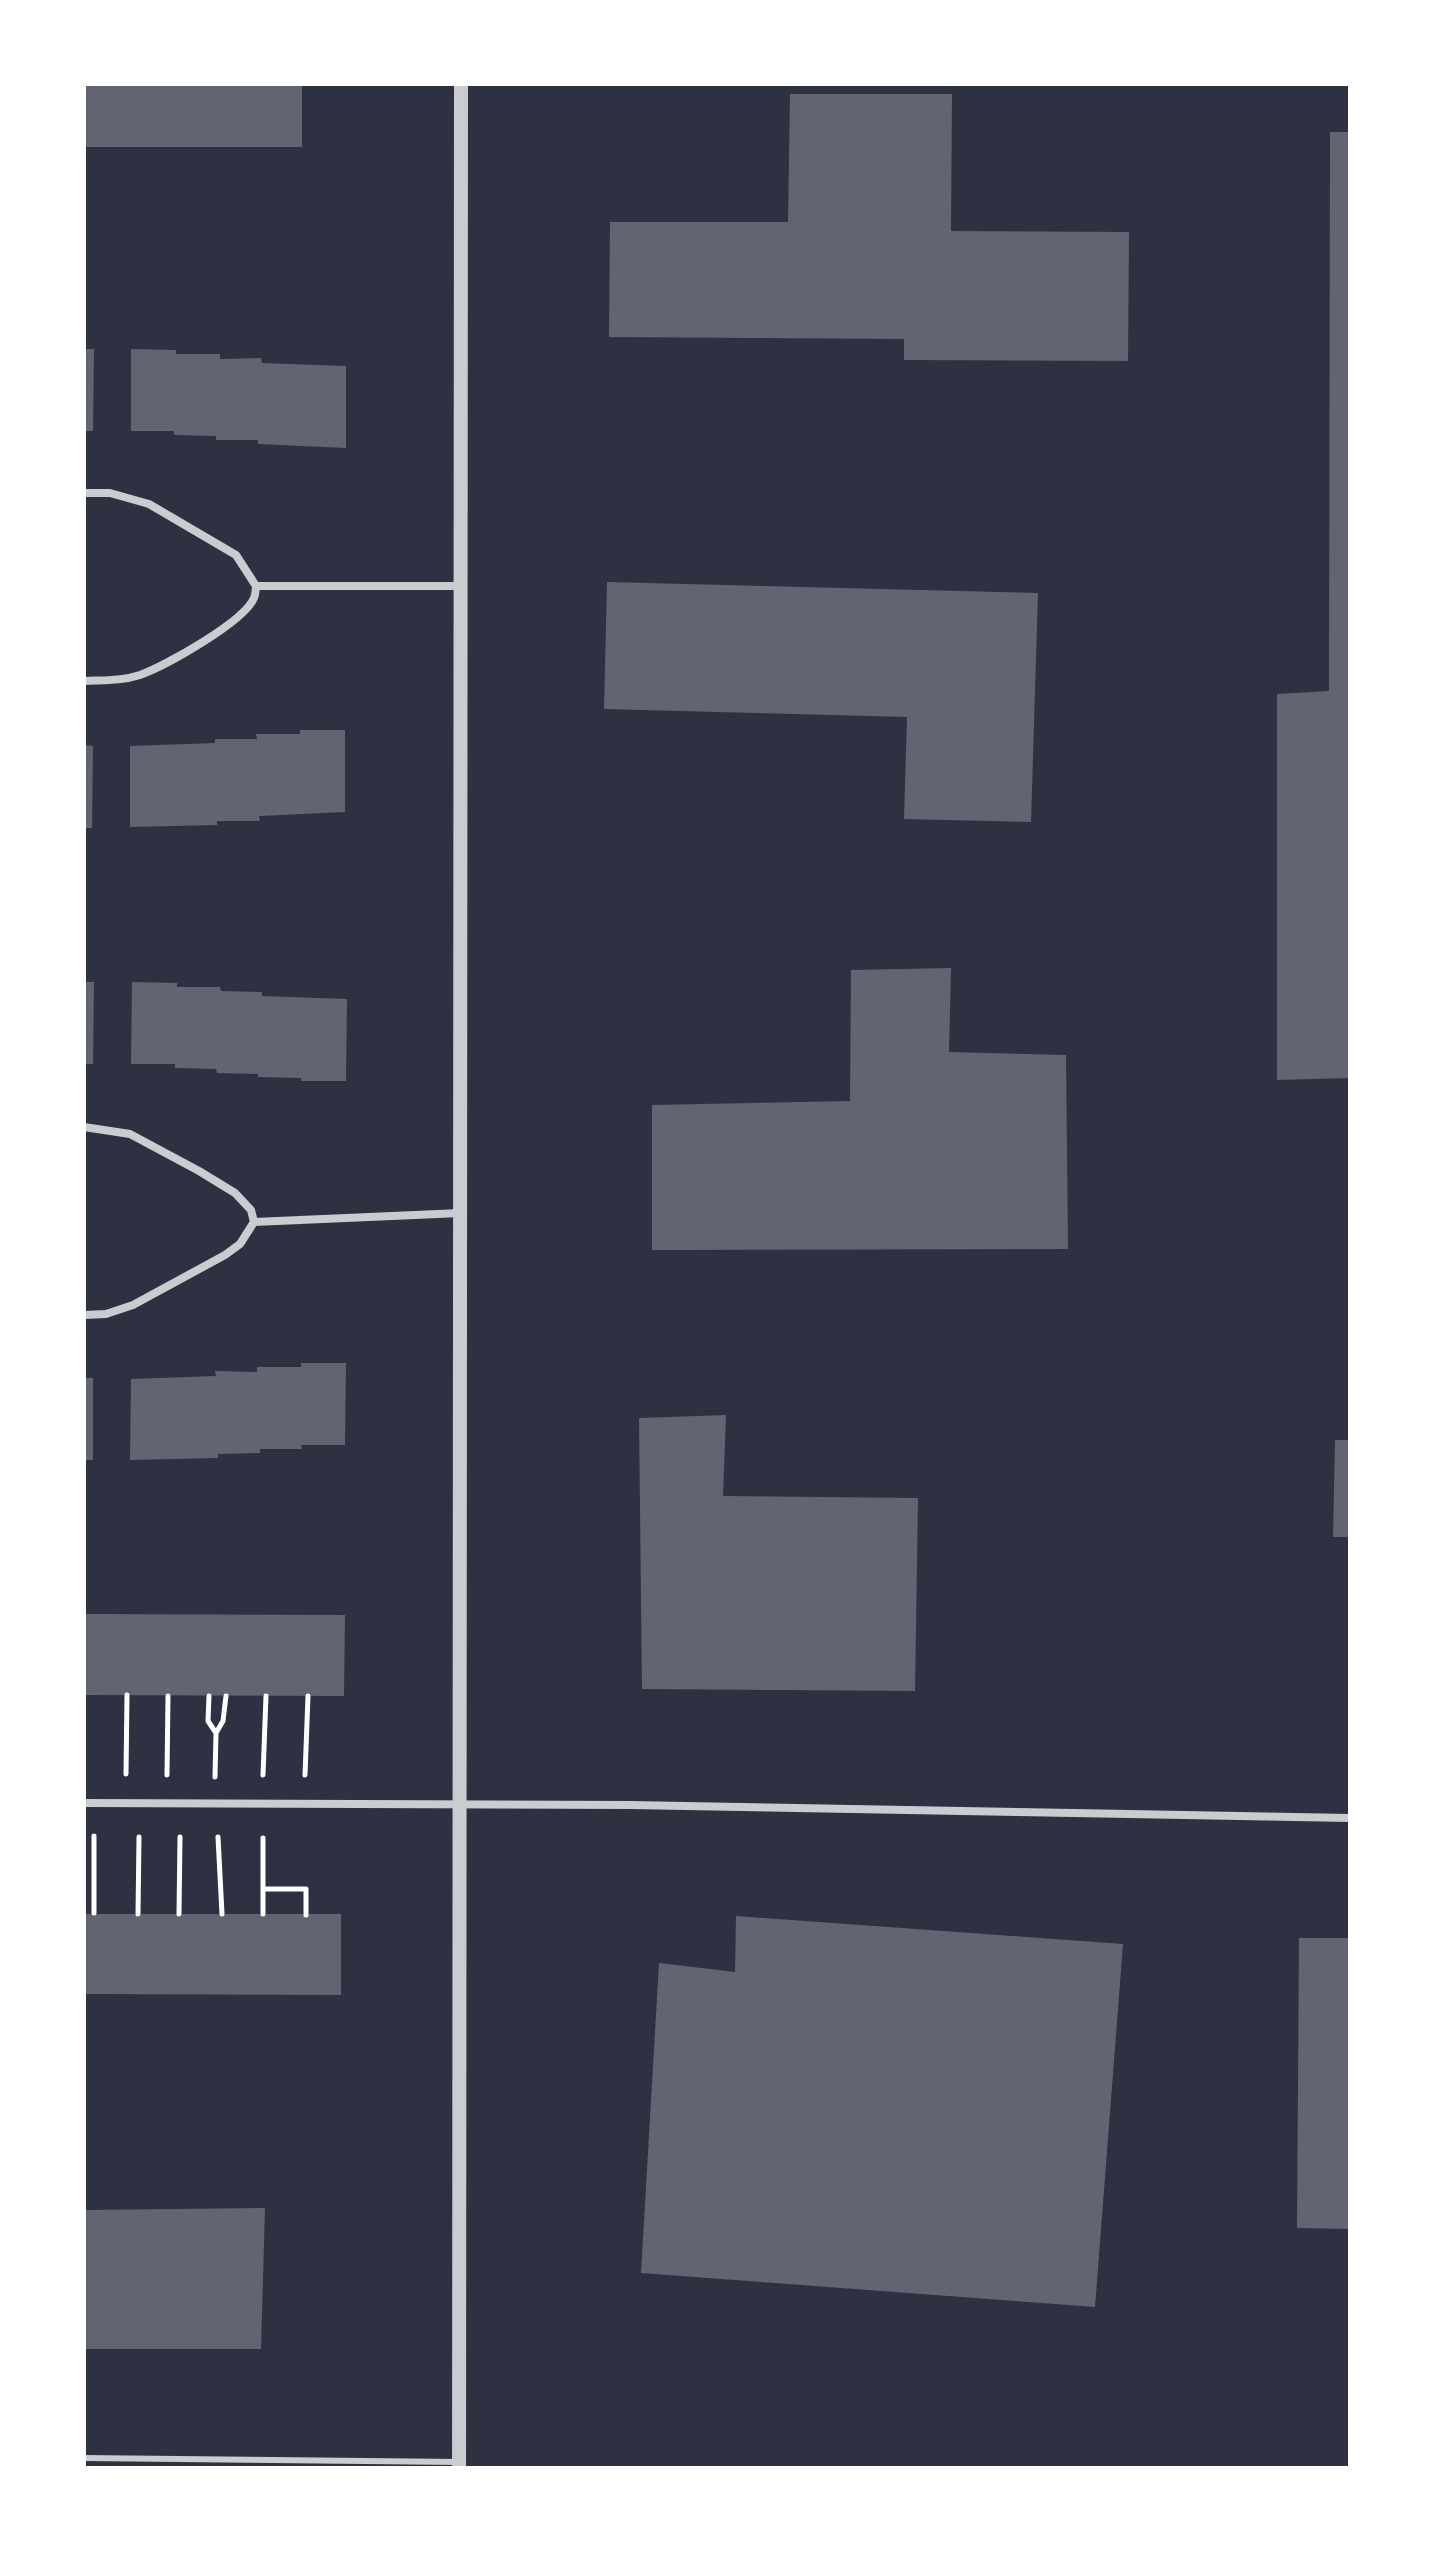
<!DOCTYPE html>
<html>
<head>
<meta charset="utf-8">
<style>
  body { margin:0 }
  #map { position:relative; width:1434px; height:2552px; overflow:hidden; background:#2d3142; font-family:"Noto Sans",sans-serif }
  canvas { display:block }
  .frame { position:absolute; inset:0; border:86px solid #fff; pointer-events:none }
</style>
</head>
<body>
<div id="map">
<canvas width="1434" height="2552"></canvas>
<div class="frame"></div>
</div>
<script>
const c = document.querySelector('canvas').getContext('2d');
c.lineJoin = 'round';
function fillPath(path, color) {
  c.fillStyle = color;
  c.fill(path, 'evenodd');
}
function strokePath(path, color, width, dash) {
  c.strokeStyle = color;
  c.lineWidth = width;
  c.lineCap = dash ? 'butt' : 'round';
  c.setLineDash(dash || []);
  c.stroke(path);
}
const building = new Path2D(`
  M84,84H302V147H84Z
  M790,94H952L951,231L1129,232L1128,361L904,360V339L609,337L610,222H788Z
  M1330,132H1350V1078L1277,1080V694L1329,691Z
  M84,349H94L93,431H84Z
  M131,349L176,350V354H220V359L261,358L262,363L346,366V448L258,444V440H216V436L174,435V431H131Z
  M607,582L1038,593L1031,822L904,819L907,717L604,709Z
  M300,730H345V812L259,816L260,821H217V825L130,827V746L215,743V739H257L256,734H300Z
  M84,745L93,746L92,828H84Z
  M951,968L949,1052L1066,1055L1068,1249L652,1250V1105L850,1101L851,970Z
  M84,982H94L93,1064H84Z
  M132,982L177,983V987H220L221,991L262,992V996L347,999L346,1081H301V1078L258,1077V1074L217,1073L216,1069L175,1068V1064H131Z
  M301,1363H346L345,1445H301L302,1449H260V1453L218,1454V1458L130,1460L131,1379L216,1376L215,1371L257,1372V1367H301Z
  M84,1378H93V1460H84Z
  M726,1415L723,1496L918,1498L915,1691L642,1689L639,1418Z
  M1335,1440H1350V1537H1333Z
  M84,1614L345,1615L344,1696L84,1695Z
  M84,1914H341V1995L84,1994Z
  M736,1916L1123,1944L1095,2307L641,2273L659,1963L735,1972Z
  M1299,1938H1350V2229L1297,2228Z
  M265,2208L261,2349H84V2210Z`);
const path = new Path2D(`
  M209,1696L208,1721L216,1733L223,1721L226,1696
  M126,1774L127,1695
  M167,1775L168,1696
  M263,1775L266,1696
  M305,1775L308,1696
  M215,1777L216,1733
  M218,1837L222,1914
  M263,1838V1914
  M263,1889H306V1915
  M94,1913V1836
  M138,1914L139,1837
  M179,1914L180,1837`);
const service = new Path2D(`
  M84,2458L459,2462`);
const minor = new Path2D(`
  M84,493H110L149,504L236,555L256,586C256,587 255,597 254,598C244,622 165,666 140,675C122,681 103,680 84,681
  M256,586H461
  M84,1127L130,1134L199,1171L235,1193L251,1210L254,1222L240,1244L225,1255L133,1305L106,1314L84,1315
  M254,1222L461,1213
  M84,1803L630,1805L1350,1818`);
const tertiary = new Path2D(`
  M459,2468L461,84`);
fillPath(building, '#626471');
strokePath(path, '#fff', 5);
strokePath(service, '#caccd0', 6);
strokePath(minor, '#caccd0', 8);
strokePath(tertiary, '#caccd0', 14);
</script>
</body>
</html>
